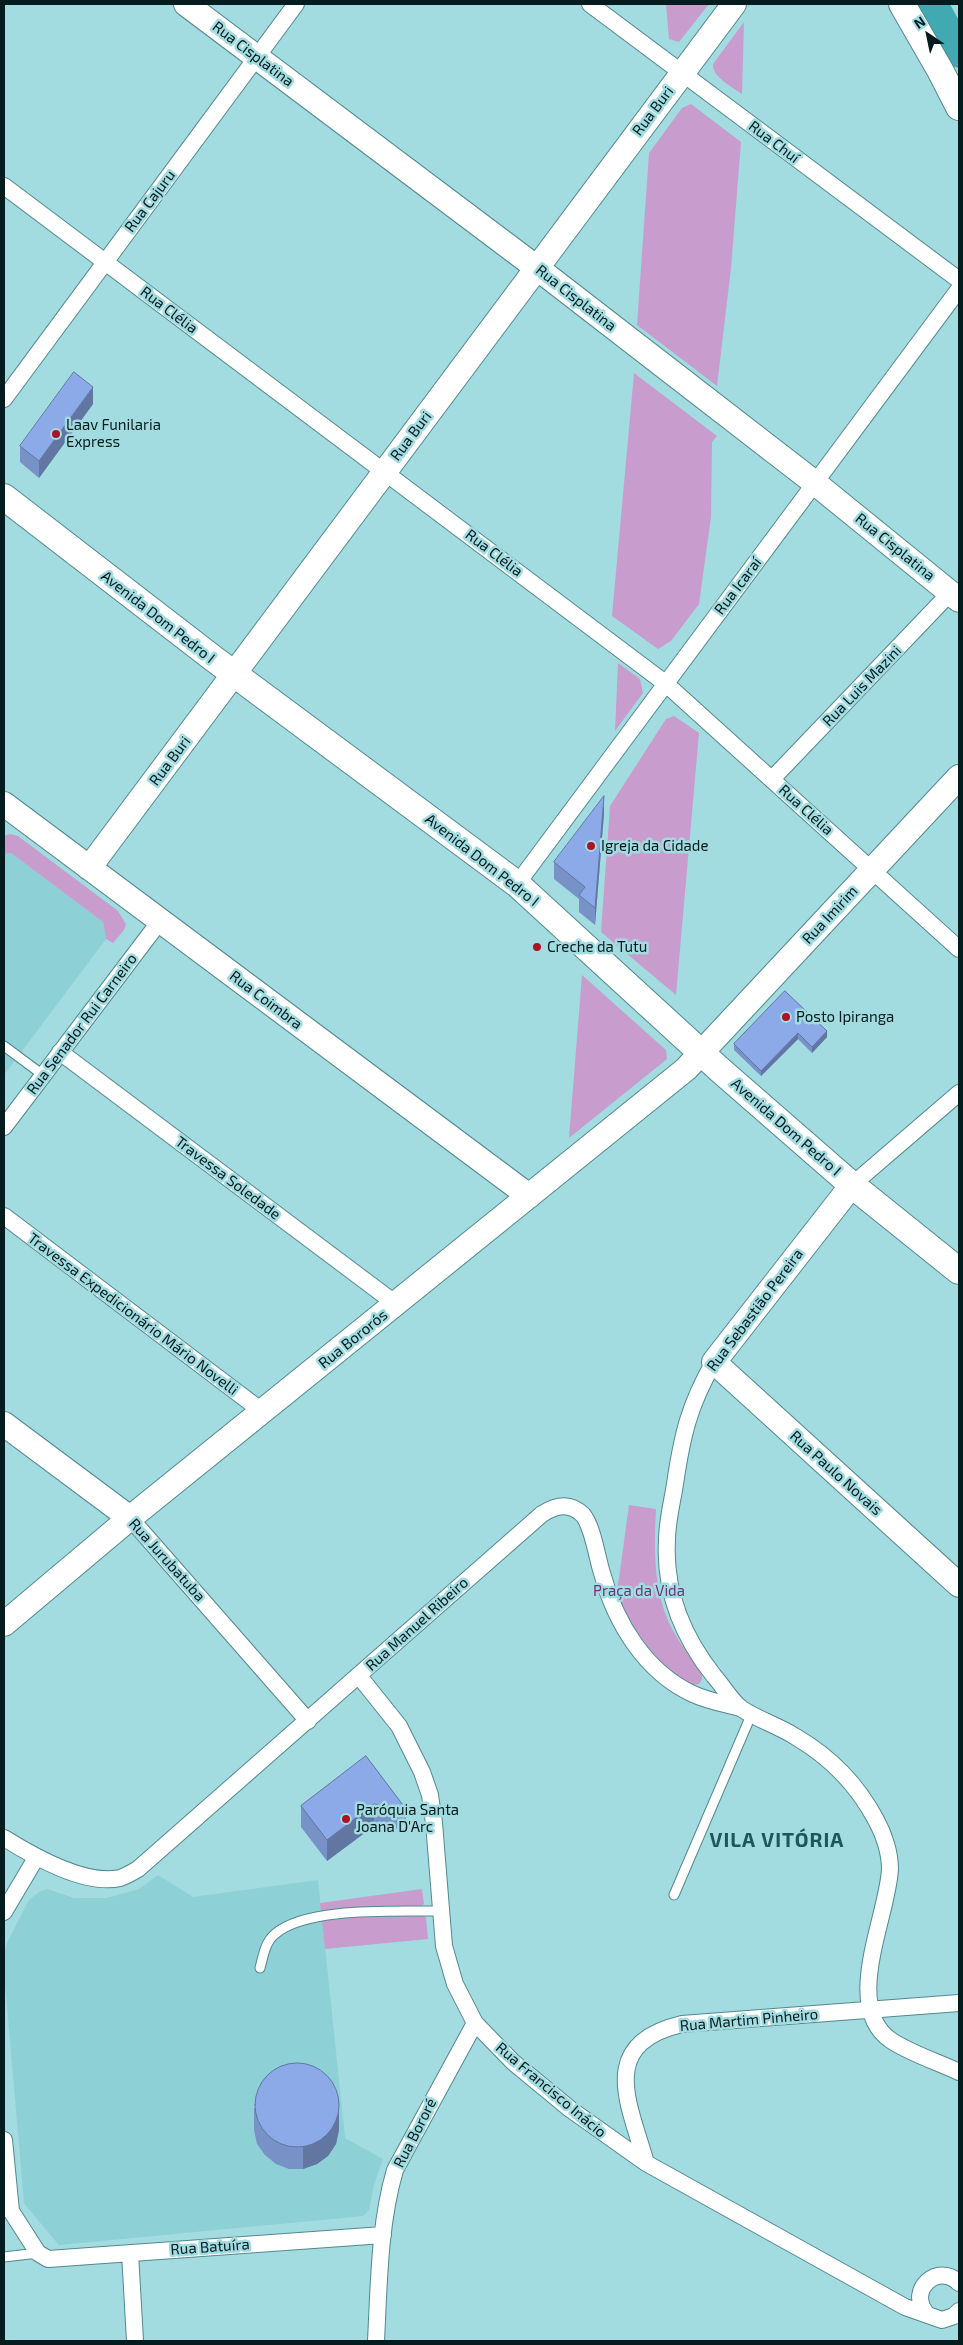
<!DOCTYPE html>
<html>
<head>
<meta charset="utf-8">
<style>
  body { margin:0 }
  #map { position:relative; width:963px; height:2345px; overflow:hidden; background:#a2dbe0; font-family:"Exo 2",sans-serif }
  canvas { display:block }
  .frame { position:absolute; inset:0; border:5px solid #051c1e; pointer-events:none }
  .north { position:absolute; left:903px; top:10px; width:50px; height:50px; -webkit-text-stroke:4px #a2dbe0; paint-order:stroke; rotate:326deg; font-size:14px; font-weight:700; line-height:20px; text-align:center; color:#051c1e }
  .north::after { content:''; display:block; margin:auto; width:18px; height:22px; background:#051c1e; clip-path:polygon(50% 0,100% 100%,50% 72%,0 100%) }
</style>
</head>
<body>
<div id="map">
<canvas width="963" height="2345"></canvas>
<div class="frame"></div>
<div class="north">N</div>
</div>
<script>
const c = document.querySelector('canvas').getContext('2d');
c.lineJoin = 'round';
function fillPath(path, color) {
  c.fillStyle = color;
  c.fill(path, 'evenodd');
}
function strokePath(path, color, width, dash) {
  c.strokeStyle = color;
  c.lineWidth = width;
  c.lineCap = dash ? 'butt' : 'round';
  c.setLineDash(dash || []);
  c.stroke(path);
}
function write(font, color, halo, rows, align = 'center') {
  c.font = font + ' "Exo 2",sans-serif';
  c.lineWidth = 5;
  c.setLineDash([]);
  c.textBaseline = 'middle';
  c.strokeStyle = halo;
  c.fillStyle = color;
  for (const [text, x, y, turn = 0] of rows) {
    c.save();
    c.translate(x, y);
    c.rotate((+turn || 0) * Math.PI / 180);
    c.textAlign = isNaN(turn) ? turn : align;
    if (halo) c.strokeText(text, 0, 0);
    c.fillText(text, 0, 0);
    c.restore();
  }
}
const built = new Path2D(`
  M11,853L103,922L106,939L4,1075V854Z
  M158,1875L193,1897L318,1880L345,2138L383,2159L374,2185L369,2210L363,2216L59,2245L27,2207L24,2203L4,1971V1955L7,1943L29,1900L39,1892L47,1889L74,1898H107L139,1889Z`);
const green = new Path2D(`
  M666,4H709L679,42L669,39Z
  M744,22L742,94C732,87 712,77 713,64Z
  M691,104L741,142L731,268L717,386L637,325L649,153L682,108Z
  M634,373L717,436L712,442L711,517L699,604L671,641L658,649L612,616Z
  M618,663L640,679L643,693L615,731Z
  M674,716L699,733L676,995L601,932L610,806L666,719Z
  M10,834L18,836L118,911L126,924L124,930L113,943L106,939L103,922L11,853L4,854V836Z
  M582,975L666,1050L667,1059L569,1138Z
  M629,1505L656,1509C654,1549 653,1592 672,1629C681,1645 692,1659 702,1674V1679L699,1684C674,1691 622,1616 618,1594C616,1587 620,1577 620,1571C623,1549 626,1527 629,1505Z
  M422,1889L424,1904L419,1908V1914L426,1917L428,1939L325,1949L320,1903Z`);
const river = new Path2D(`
  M932,4L959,52`);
const lane = new Path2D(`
  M4,1046L43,1075
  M674,1895L752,1713
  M260,1968C263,1957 265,1942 275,1934C307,1906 399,1912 441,1911
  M4,2257L38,2253`);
const street = new Path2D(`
  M590,4L959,280
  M4,186L665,683L959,949
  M4,399L296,4
  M772,779L951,592
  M517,884L959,289
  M60,1052L396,1304
  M4,1127L160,921
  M852,1185L959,1093
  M4,1216L263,1412
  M714,1362C689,1405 682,1436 675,1484C672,1503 667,1522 667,1540C664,1591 683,1637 714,1676C723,1686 731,1701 742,1709C759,1720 779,1726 796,1737C830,1757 857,1784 876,1820C884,1834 890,1853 890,1869C888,1916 841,2008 892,2041C912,2054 938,2062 959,2072
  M130,1518L308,1721
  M359,1676L399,1726L422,1772L430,1795L434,1823L444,1946L455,1984L475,2023L513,2062L570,2109L646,2163L905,2307L942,2320L954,2316L959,2311
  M4,1838C33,1856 85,1886 120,1878C126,1876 133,1872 138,1869L542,1514C556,1505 570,1502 583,1515C593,1527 597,1558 602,1573C615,1622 645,1672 693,1694C708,1701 725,1704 741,1708
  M4,1912L36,1858
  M4,2140L11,2211L38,2253L48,2259L383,2235
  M646,2163C629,2103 597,2044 682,2024L959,2003
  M130,2253L135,2341
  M926,2313C907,2290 938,2262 959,2283
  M376,2341C379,2284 379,2225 395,2170L475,2023`);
const secondary = new Path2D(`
  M186,4L537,268L815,483L959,600
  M4,804L529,1196
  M89,868L734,4
  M852,1185L714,1362L959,1585
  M4,1424L130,1518
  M4,1624L130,1518L686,1069L959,777`);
const primary = new Path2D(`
  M902,4L940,70L959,107
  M4,497L214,659L517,884L719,1069L852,1185L959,1271`);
const wall = new Path2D(`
  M93,404L39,478L20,462V446Z
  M604,813L595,925L579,912V899L554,879V862Z
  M785,991L827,1037L812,1053L798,1039L761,1076L734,1050V1044Z
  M366,1756L406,1809V1830L374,1826L327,1861L301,1827V1806Z
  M254,2108L339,2130L336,2144L328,2156L317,2164L303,2169H289L276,2164L265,2155L257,2144L254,2130Z`);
const shadedWall = new Path2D(`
  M93,387V404L39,478V461Z
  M604,796V813L595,925V908Z
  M827,1031V1037L812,1053V1047Z
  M798,1033V1039L761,1076V1071Z
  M374,1804V1826L327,1861V1840Z
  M339,2108V2130L336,2144L328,2156L317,2164L303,2169V2147Z`);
const building = new Path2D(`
  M74,372L93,387L39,461L20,446Z
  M604,796L598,872L595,908L579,895L585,887L554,862Z
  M785,991L827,1031L812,1047L798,1033L761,1071L734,1044Z
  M366,1756L406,1809L374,1804L327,1840L301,1806Z
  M255 2105a42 42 0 1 1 84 0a42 42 0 1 1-84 0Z`);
const markers = [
  [56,434,5,"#aa1426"],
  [591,846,5,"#aa1426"],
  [537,947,5,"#aa1426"],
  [786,1017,5,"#aa1426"],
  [346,1819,5,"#aa1426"]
];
const streetNames = [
  ["Rua Cisplatina",253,54,37],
  ["Rua Buri",653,111,-53],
  ["Rua Chuí",774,142,37],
  ["Rua Cajuru",150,201,-53],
  ["Rua Cisplatina",576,298,38],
  ["Rua Clélia",169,310,37],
  ["Rua Buri",411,436,-53],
  ["Rua Cisplatina",895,547,39],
  ["Rua Clélia",494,553,37],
  ["Rua Icaraí",738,586,-53],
  ["Avenida Dom Pedro I",158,617,38],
  ["Rua Luis Mazini",862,686,-46],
  ["Rua Buri",170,761,-53],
  ["Rua Clélia",806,810,42],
  ["Avenida Dom Pedro I",482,860,38],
  ["Rua Imirim",830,915,-47],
  ["Rua Coimbra",266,1000,37],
  ["Rua Senador Rui Carneiro",82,1024,-53],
  ["Avenida Dom Pedro I",786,1127,41],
  ["Travessa Soledade",228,1178,37],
  ["Rua Sebastião Pereira",755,1310,-53],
  ["Travessa Expedicionário Mário Novelli",133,1314,37],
  ["Rua Bororós",353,1339,-39],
  ["Rua Paulo Novais",836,1473,42],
  ["Rua Jurubatuba",167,1560,48],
  ["Rua Manuel Ribeiro",417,1624,-42],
  ["Rua Martim Pinheiro",749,2020,-5],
  ["Rua Francisco Inácio",551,2090,40],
  ["Rua Bororé",415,2133,-63],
  ["Rua Batuíra",210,2247,-4]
];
const poiNames = [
  ["Laav Funilaria",66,425],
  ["Express",66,442],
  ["Igreja da Cidade",601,846],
  ["Creche da Tutu",547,947],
  ["Posto Ipiranga",796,1017],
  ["Paróquia Santa",356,1810],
  ["Joana D'Arc",356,1827]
];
const parkNames = [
  ["Praça da Vida",639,1591]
];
const districtNames = [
  ["VILA VITÓRIA",777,1840]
];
fillPath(built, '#8dd0d6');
fillPath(green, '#c89dcd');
strokePath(river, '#40a9b2', 31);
strokePath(lane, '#52898e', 11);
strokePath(street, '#52898e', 18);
strokePath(secondary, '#52898e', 26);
strokePath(primary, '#52898e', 28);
strokePath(lane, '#fff', 9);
strokePath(street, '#fff', 16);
strokePath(secondary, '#fff', 24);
strokePath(primary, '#fff', 26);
fillPath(wall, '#7892c7');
fillPath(shadedWall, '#6177a2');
fillPath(building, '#8baae7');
strokePath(building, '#6177a2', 1);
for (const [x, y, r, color] of markers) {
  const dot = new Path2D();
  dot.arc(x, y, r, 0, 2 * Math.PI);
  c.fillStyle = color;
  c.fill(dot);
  strokePath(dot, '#a2dbe0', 2);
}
write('15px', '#051c1e', '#a2dbe0', streetNames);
write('15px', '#051c1e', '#a2dbe0', poiNames, 'left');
write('15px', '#703477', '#a2dbe0', parkNames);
c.letterSpacing = '1px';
write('bold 20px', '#1d565b', '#a2dbe0', districtNames);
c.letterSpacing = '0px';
</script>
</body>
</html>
